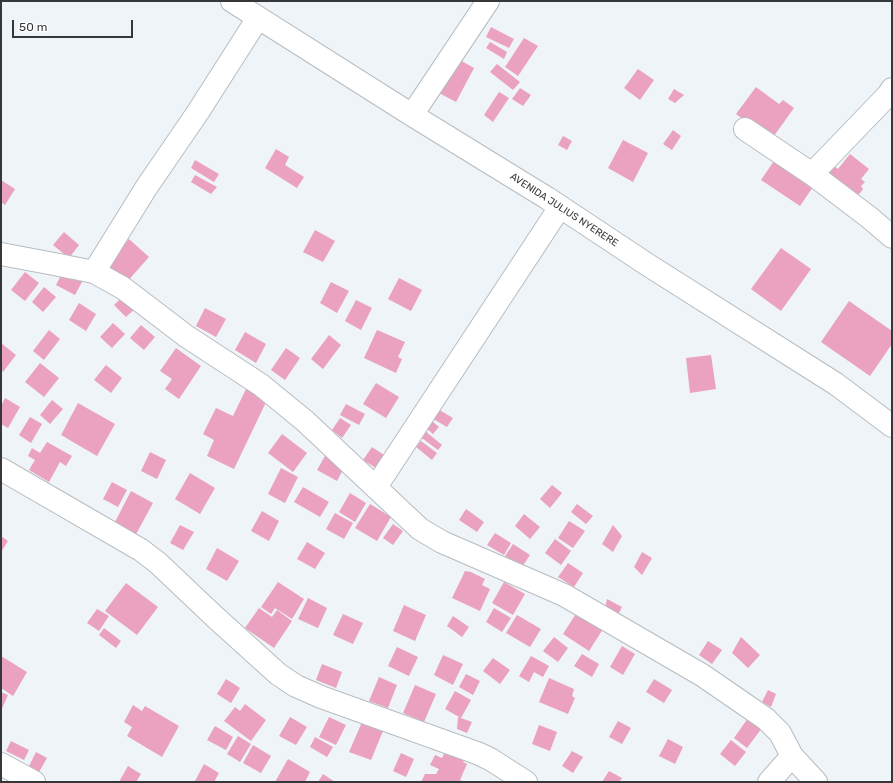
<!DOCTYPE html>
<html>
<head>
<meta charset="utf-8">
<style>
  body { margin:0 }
  #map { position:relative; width:893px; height:783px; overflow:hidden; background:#eef4f8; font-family:Rubik,sans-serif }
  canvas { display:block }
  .frame { position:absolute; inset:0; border:2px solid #353739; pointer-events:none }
  .scale { position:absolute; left:12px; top:20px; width:121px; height:18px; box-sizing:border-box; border:2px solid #353739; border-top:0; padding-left:5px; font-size:12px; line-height:14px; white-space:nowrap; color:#353739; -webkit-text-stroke:3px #fff; paint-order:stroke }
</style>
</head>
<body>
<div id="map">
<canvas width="893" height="783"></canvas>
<div class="frame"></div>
<div class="scale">50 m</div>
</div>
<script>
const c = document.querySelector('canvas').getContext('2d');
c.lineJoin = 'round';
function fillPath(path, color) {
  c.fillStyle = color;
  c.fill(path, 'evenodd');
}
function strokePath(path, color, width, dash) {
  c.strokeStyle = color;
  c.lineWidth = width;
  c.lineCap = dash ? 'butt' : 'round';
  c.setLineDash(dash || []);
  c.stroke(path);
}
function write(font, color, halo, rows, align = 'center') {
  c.font = font + ' Rubik,sans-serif';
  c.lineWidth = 4;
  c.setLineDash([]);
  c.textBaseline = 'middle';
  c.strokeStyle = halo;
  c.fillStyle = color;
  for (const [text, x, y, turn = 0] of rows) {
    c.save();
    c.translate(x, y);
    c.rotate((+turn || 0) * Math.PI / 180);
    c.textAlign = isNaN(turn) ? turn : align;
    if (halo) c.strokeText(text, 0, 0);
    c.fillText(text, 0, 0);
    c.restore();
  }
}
const building = new Path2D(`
  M491,27L514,39L509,48L486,37Z
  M524,38L538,46L518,76L505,67Z
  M490,42L507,52L504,59L486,48Z
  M458,59L474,68L456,102L439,93Z
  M497,64L520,82L513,90L490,72Z
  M638,69L654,80L640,100L624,88Z
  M756,87L779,104L783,100L794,108L771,140L736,114Z
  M520,88L531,95L523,106L512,99Z
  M674,89L684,95L675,103L668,99Z
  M499,92L509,98L493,122L484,115Z
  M673,130L681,136L672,150L663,144Z
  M563,136L572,141L567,150L558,145Z
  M623,140L648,153L633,182L608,168Z
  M276,149L289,157L285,165L304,177L297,188L265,168Z
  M850,154L869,169L861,179L865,182L861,186L863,189L853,202L821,176L831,164L838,169Z
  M776,158L815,184L800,206L761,180Z
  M195,160L219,174L214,182L191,168Z
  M195,175L217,187L211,194L191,182Z
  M1,180L15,189L5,205L1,202Z
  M315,230L335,241L323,262L303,252Z
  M64,232L79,245L69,258L53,245Z
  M129,239L149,257L126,283L106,266Z
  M781,248L811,269L781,311L751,289Z
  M64,270L83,280L75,295L56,285Z
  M25,272L39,283L25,301L11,290Z
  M399,278L422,290L411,311L388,299Z
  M331,282L349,291L337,313L320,303Z
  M44,287L56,297L43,312L32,302Z
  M123,296L138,306L126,317L114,305Z
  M356,300L372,308L361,330L345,321Z
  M849,301L892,331V344L870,376L821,342Z
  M79,303L96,314L86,331L69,320Z
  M205,308L226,319L216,337L196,326Z
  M113,323L125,334L112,348L100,337Z
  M141,325L155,337L144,350L130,338Z
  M49,330L60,339L44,360L33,351Z
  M377,330L405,342L398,357L402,359L396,373L364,358Z
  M245,332L266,344L256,363L235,350Z
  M329,335L341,345L323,369L311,359Z
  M1,343L16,355L3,372L1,370Z
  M176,348L201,366L179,399L165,389L172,379L160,371Z
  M286,348L300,358L285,380L271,370Z
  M711,355L716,389L690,393L686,358Z
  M40,363L59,378L44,397L25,382Z
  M106,365L122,378L111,393L94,380Z
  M376,383L399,397L386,418L363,404Z
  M246,389L267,400L234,469L207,456L214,440L203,434L216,408L233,416Z
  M5,398L20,407L8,428L1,424V406Z
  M52,400L63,409L50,424L40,415Z
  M78,403L115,424L97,456L61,435Z
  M346,404L365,414L359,425L340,415Z
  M436,408L453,418L447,427L430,417Z
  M30,417L42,424L31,443L19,435Z
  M340,418L351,425L342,438L332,430Z
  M432,421L439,427L433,434L426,428Z
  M424,430L442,445L438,450L419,436Z
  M282,434L307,453L293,472L268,453Z
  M421,441L437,453L432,460L416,447Z
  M47,442L72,456L66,466L60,462L49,482L29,470L35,460L28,456L32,448L40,453Z
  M372,447L384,455L376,468L363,460Z
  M150,452L166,460L157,479L141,471Z
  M325,456L345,466L337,481L317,470Z
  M281,468L298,477L285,503L268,494Z
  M190,473L215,488L200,514L175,499Z
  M112,482L127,490L118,507L103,499Z
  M552,485L562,493L550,508L540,499Z
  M303,487L329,502L320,517L294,502Z
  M131,491L153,503L135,536L114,524Z
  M350,493L366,503L355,522L339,512Z
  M370,504L391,517L377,541L355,528Z
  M577,504L593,516L586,524L571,512Z
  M466,509L484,522L477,532L459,520Z
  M262,511L279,521L269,541L251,531Z
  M335,513L353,523L344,539L326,529Z
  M524,514L540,527L530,539L515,526Z
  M569,521L585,531L573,548L558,538Z
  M393,524L403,531L393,545L383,538Z
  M180,525L194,532L183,550L170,543Z
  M613,525L622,536L613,552L602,544Z
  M495,533L511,543L504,555L487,545Z
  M1,536L8,541L1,552Z
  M555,539L571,551L561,565L545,553Z
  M307,542L325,553L315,569L297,559Z
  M513,544L530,555L522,567L505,556Z
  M217,548L239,561L227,581L206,569Z
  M642,552L652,558L642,575L634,567Z
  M568,563L583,573L574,587L558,577Z
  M465,571L471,572L485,579L482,585L490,589L480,611L452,598Z
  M278,582L304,599L292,619L275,608L271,614L261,607Z
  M504,582L525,594L513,615L492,603Z
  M126,583L158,607L137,635L105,611Z
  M308,598L327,608L318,628L298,619Z
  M607,599L622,607L616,619L604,613Z
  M404,605L426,615L415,641L393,631Z
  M259,608L272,617L277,610L292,621L274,648L245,628Z
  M494,608L511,618L502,632L486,622Z
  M97,609L109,616L99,631L87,623Z
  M577,612L603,629L589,651L563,634Z
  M343,614L363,623L353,644L333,635Z
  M517,615L541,629L530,647L506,633Z
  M453,616L469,627L462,637L447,626Z
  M104,628L121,641L116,648L99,635Z
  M554,637L568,648L558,662L543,651Z
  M741,637L760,655L748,668L732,653Z
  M708,641L722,650L712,664L699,655Z
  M622,646L635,654L623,675L610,667Z
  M397,647L418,657L409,676L388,666Z
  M582,654L599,664L592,677L574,666Z
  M443,655L463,664L453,685L434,675Z
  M1,656L27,672L13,696L1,688Z
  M531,656L549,666L543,677L534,672L529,682L519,676Z
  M493,658L510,670L500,684L483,671Z
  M322,664L342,672L336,688L316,680Z
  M466,674L480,681L473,695L459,687Z
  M379,677L397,685L388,708L369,701Z
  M549,678L574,689L572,696L575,698L568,714L539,702Z
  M226,679L240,688L231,703L217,694Z
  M654,679L672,690L664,703L646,692Z
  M415,685L436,694L424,722L403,713Z
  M768,690L776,694L771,707L762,702Z
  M455,691L471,700L461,718L445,709Z
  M1,692L8,695L1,711Z
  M245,704L266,720L251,741L224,721L235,707L240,711Z
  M133,705L142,711L145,706L179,726L162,757L127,736L132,727L124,722Z
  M290,717L307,727L296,745L279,736Z
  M329,717L346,725L336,745L319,737Z
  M458,717L472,722L467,733L457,729Z
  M748,718L762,728L747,748L734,738Z
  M618,721L631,728L622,744L609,737Z
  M362,722L383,731L371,760L349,752Z
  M539,725L557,732L550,751L532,744Z
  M215,726L233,737L226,750L207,740Z
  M238,736L251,744L240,762L227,754Z
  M315,737L333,747L327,757L310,747Z
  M668,739L683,747L675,764L659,756Z
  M731,740L746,752L735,766L720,754Z
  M11,741L29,750L24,760L6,751Z
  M253,745L271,756L261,773L243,763Z
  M447,748L465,757L463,762L467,764L460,780L464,782H421L425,774H436L439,769L430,765L435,755L442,758Z
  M572,751L583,757L573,773L562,766Z
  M36,752L47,758L39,772L29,766Z
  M401,753L414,759L406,777L393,771Z
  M288,759L310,772L305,782H275Z
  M204,764L219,773L214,782H196L195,781Z
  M128,766L141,774L136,782H119Z
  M609,771L622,778L619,782H602Z
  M323,774L335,782H318Z`);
const minor = new Path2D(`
  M232,1L412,115L547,198L648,265L836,384L892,426
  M258,18L198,112L146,188L94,272L123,288L186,336L261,385L305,421L420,529L442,542L564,595L702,675L766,719L780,733L792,756L816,782
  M412,115L488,1
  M745,129L812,174L870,218L892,237
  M812,174L888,95L892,89
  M1,254L54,264L94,272
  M1,469L141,550L158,563L215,617L278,674L296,686L321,697L477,753L490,759L526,782
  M376,487L560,207
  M1,764L34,782
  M769,782L792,756`);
const streetNames = [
  ["AVENIDA JULIUS NYERERE",564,210,33]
];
fillPath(building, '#eba1c0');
strokePath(minor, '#b7bcc1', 24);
strokePath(minor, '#fff', 22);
write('10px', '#353739', '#fff', streetNames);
</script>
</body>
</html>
